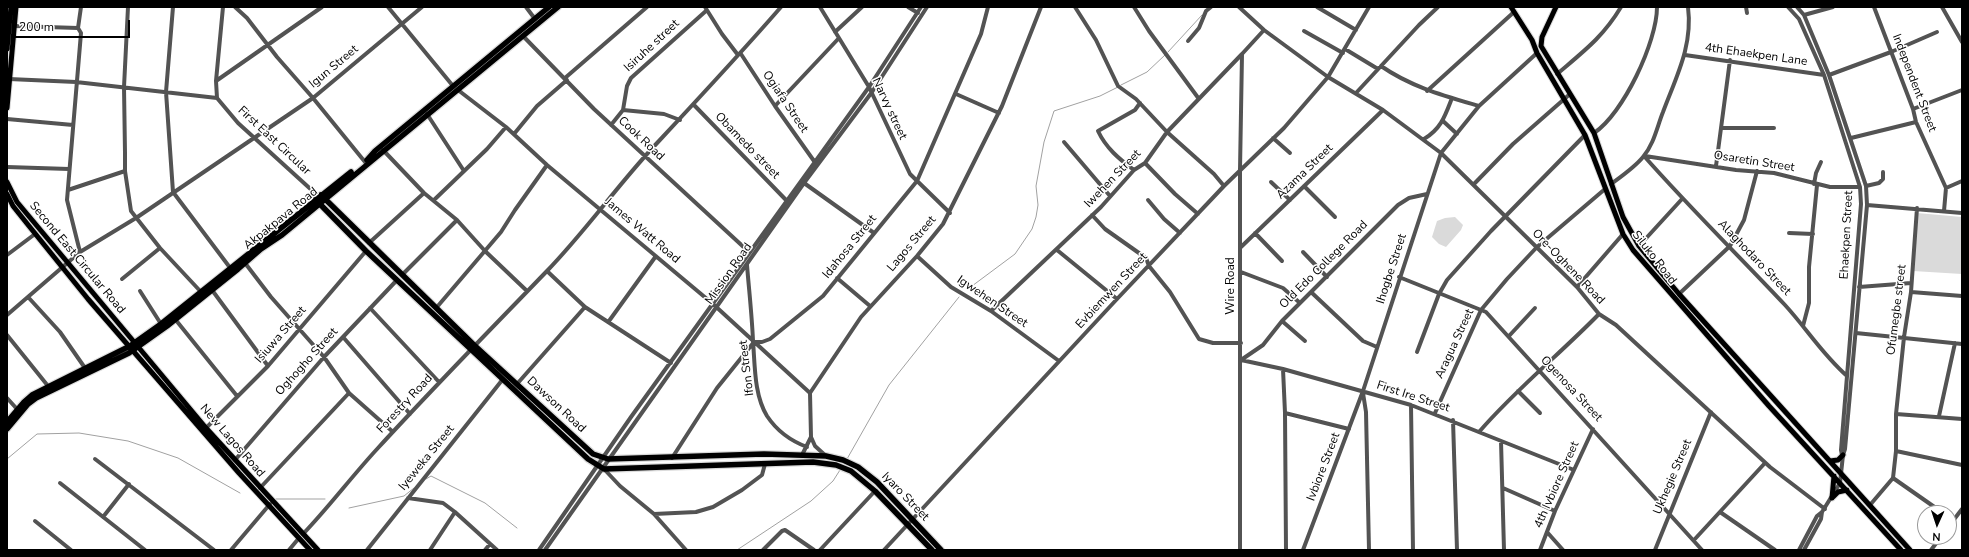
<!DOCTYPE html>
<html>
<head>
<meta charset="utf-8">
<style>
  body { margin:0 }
  #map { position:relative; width:1969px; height:557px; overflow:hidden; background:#fff; font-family:"Nunito Sans",sans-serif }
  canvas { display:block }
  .frame { position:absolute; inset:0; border:8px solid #000; pointer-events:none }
  .north { position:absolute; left:1917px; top:505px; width:40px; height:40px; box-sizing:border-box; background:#fff; border:1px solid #999; border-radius:50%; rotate:183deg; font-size:11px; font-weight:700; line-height:16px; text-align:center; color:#000 }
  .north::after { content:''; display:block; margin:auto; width:14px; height:18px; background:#000; clip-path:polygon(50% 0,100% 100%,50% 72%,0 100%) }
  .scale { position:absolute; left:12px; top:20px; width:118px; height:18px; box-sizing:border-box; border:2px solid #000; border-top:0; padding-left:5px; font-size:12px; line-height:14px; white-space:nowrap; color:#000; -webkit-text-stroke:3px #fff; paint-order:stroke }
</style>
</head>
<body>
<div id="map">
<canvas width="1969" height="557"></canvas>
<div class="frame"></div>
<div class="north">N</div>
<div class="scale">200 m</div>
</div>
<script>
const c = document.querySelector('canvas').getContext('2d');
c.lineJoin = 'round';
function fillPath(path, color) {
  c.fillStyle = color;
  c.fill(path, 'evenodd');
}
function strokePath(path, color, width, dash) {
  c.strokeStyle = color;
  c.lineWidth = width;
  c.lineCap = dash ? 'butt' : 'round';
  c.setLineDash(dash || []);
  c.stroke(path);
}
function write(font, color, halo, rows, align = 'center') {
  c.font = font + ' "Nunito Sans",sans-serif';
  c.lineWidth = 3;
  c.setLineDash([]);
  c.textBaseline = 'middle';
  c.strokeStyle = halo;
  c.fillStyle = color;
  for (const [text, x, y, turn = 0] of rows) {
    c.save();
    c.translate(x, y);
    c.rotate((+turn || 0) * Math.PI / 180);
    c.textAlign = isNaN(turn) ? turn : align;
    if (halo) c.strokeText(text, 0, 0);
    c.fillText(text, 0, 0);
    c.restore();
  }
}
const green = new Path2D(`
  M1917,213L1962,217V274L1913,271Z
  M1455,217L1463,225L1461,230L1446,247L1439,244L1432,237L1437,221L1445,218Z`);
const stream = new Path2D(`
  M1168,52L1202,15
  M1121,85L1147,72L1165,55
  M972,286L1015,254L1032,229L1036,217L1038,205L1036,186L1044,142L1054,111L1100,96L1118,87
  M7,459L37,434L79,433L128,441L178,458L240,493
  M847,459L889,385L959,297
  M426,479L431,476L485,503L517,528
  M276,499H325
  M349,508L404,496L414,488
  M737,550L811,501L833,481L840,470`);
const minor = new Path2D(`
  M128,7L124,87L125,153V171L131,211L160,248L202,293
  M173,7L166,92L173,192L231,269
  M223,7L216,81L217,98L238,123L316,194L321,195
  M235,7L247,18L277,57L313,98L365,162
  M388,7L453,86
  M526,7L535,19
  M705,7L722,34L738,55
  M820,7L869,87L910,174L950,213
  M908,7L918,13
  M1075,7L1096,40L1118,86L1136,99L1167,132L1214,174L1224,186
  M1134,7L1149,31L1199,99
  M1239,7L1264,30L1328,77L1383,110L1441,153L1577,287L1599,314L1616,325L1770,467L1825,509
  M1317,7L1356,30
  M1746,7L1747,13
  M1788,7L1799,19L1824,75L1860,187L1861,204L1841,450L1842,455
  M1797,7L1804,15L1829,75L1866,186L1867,205L1845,449L1843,455L1840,483L1822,512
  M1874,7L1913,109L1916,122L1946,188
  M1942,7L1962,42
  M1804,15L1833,7
  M14,26L78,28L81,33L67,200L80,252
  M78,28L81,7
  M1304,31L1343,53
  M835,32L862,7
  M523,36L594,109L749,252
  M1188,41L1199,28L1206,11L1211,7
  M1345,49L1378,69
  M741,54L775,106L814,161
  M1685,55L1824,75
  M1381,66C1411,87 1445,96 1479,106
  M1557,74C1584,51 1603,37 1621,7
  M1829,75L1891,52L1937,32
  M565,78L647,7
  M9,79L76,82L217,98
  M216,81L322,7
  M458,90L506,127L547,165L713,304L810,393
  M1427,91L1514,12
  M1356,93L1419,25L1438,7
  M956,94L999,113
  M694,105L786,200
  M775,106L839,38
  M1913,109L1962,90
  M623,110L664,114L680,120
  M427,114L464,171
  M7,119L73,125
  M1443,121L1457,134
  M611,125L623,110L627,86L631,78L707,10
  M1722,128H1774
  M1594,133C1623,114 1657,42 1657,7
  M514,134L537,106L567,80
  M1273,138L1290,153
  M1851,138L1916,122
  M1424,139C1441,129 1445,116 1452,98
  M1064,142L1110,196
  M383,150L424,193L457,220L485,251L527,291
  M1644,156C1689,207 1738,255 1785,305C1807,329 1822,354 1847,376
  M1645,156L1736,170L1774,173L1830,187H1860
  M1145,163L1175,194L1198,214
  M1716,166L1730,60
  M7,167L69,169
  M1134,170C1119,159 1106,148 1098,131L1135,110L1140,103
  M1271,182L1290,200
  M804,183L874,233
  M1474,184L1513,144L1570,94
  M1611,184C1622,176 1635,167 1643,157C1654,144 1657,127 1663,112C1676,77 1693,46 1688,7
  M1814,184L1816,173L1821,162
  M1304,186L1335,217
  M1866,186L1879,183L1883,179V172
  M68,190L125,171
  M434,200L487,149L506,127
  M1148,200L1164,219L1180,233
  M1867,205L1962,213
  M1944,211L1946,188L1962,181
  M1092,215L1105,229L1146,258L1149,266L1170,292L1199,339L1213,343H1241
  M1255,233L1282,261
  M1789,233L1813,234
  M369,243L424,193
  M1639,246L1682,199
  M1241,247L1383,110
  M1057,250L1117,299
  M1303,252L1327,277
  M7,255L35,234
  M917,256L951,287L991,311L1059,361
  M245,263L271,297L324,357L349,393L260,488
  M747,265C749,290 752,316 753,341C755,365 754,395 767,416C777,431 791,441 807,447
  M547,271L585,307L671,363
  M1241,272L1283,288L1300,303
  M403,274L457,220
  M1399,277L1486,312L1702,550
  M837,278L870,306
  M122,279L160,248
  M1577,287L1623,234
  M1859,287L1911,283
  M212,290L268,366
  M140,291L161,324
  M1311,292L1363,341L1377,347
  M1911,292L1962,296
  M1679,294L1730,246L1744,220L1757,171
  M28,297L60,332L85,368
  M437,307L501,232L515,210L547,165
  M370,308L439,382
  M991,311L1101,207L1134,170L1145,163L1167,132L1242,54
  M7,315L80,252L136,218L313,98L422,7
  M175,319L237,396
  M609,321L656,256
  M1282,321L1305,341
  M1803,326L1809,303V267L1817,185
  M1856,333L1962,344
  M7,335L48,386
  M1509,336L1535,308
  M343,337L410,414
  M1417,352L1439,294L1447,280L1491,231L1585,135
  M1241,360L1283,369L1411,405L1574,470
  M1241,360L1263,345L1282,321L1398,205L1409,198L1427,194
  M1283,369L1285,413L1286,550
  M517,384L585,307
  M1518,391L1540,413
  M349,393L393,432
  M1363,393L1366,412L1369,550
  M7,398L17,409
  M1411,405L1413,550
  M1285,413L1349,429
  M1435,413L1481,310L1507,279L1537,247L1605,189
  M1896,414L1962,419
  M1939,416L1955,343
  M1453,420L1457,550
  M206,428L268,366L366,251
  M1479,432C1516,389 1560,354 1599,314
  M811,437L815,446L826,456
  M1501,441L1504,550
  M1896,451L1962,465
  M802,455L811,437L810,393L861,317L917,256L943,224L1002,106L1041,7
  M672,458L717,388L754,342H762L770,339L823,296L917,181L981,34L988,7
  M95,459L214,550
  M235,460L324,357L397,280
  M604,469L620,486L654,514L696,512L713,507L742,490L762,475L765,464
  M1893,478L1943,513
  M60,483L145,550
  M1503,488L1555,511
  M408,498L443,503L455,512L497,550
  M1870,505L1893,478L1896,451V414L1904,337L1911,292L1917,208
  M1720,512L1775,550
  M654,514L686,550
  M103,517L129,484
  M35,521L71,550
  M1949,526L1962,509
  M1547,532L1563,550
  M303,534C329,507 352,476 378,448C433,388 490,330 546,272C586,231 619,183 658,142C700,97 741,53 781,7
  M1694,540L1765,463
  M231,550L270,504
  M289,550L299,538
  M367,550L503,379
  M430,550L455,512
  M485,550L490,544
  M539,550L631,417L869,87L921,7
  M545,550L804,183L872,92L927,7
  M763,550L782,531L785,530L814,550
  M820,550L875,491
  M884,550L1117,299L1224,186L1284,128L1328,77L1369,7
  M1240,550V170L1242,54L1264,30
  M1303,550L1363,391L1441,153L1479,106L1537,53
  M1540,550L1555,511L1593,429
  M1655,550L1711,412
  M1799,550L1817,516L1822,512L1821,519L1804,550
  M1931,550L1941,537`);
const major = new Path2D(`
  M1511,7L1532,40L1537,53L1585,135L1623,234L1633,250L1769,406L1901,550
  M1556,7L1542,37L1541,46L1594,133L1623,217L1639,246L1679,294L1910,550
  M7,49L11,7
  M7,108L16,7
  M7,182L17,202L206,428L318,550
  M7,194L13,206L29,226L88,299L239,473L310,550
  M1830,461L1838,460L1843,455
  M1833,497L1838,492L1847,490
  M1832,498L1834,476`);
const highway = new Path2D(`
  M367,160L375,151L549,7
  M321,195L474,345L593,454L608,459L764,454L826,456L843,460L858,467L877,482L941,550
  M315,199L366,251L588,459L604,469L813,462L836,465L851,471L875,491L932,550
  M7,422L24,402L32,395L130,346L161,324L351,172
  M7,429L28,404L36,398L129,353L167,326L238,269L261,249L282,235L558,7`);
const streetNames = [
  ["Isiruhe street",652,46,-43],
  ["4th Ehaekpen Lane",1756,55,8],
  ["Igun Street",334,67,-40],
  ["Independent Street",1914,83,69],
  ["Ogiafa Street",785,102,56],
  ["Narvy street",889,109,65],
  ["Cook Road",641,139,43],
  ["First East Circular",274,141,43],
  ["Obamedo street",747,146,46],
  ["Osaretin Street",1754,162,9],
  ["Azama Street",1305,172,-44],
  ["Iwehen Street",1113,179,-46],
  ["Akpakpava Road",281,219,-39],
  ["James Watt Road",642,231,40],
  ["Ehaekpen Street",1847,235,-87],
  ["Lagos Street",912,244,-50],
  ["Idahosa Street",850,247,-51],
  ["Second East Circular Road",77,258,50],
  ["Siluko Road",1654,258,52],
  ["Alaghodaro Street",1754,258,46],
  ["Old Edo College Road",1324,265,-45],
  ["Ore-Oghene Road",1568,267,46],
  ["Ihogbe Street",1392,269,-72],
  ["Mission Road",729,274,-55],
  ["Wire Road",1231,286,-90],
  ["Evbiemwen Street",1112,291,-47],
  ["Igwehen Street",992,302,34],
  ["Ofumegbe street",1897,310,-83],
  ["Isiuwa Street",281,335,-49],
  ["Aragua Street",1455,344,-65],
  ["Oghogho Street",307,362,-48],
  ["Ifon Street",747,368,-97],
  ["Ogenosa Street",1571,389,47],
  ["First Ire Street",1413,397,18],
  ["Forestry Road",405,404,-47],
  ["Dawson Road",556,405,43],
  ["New Lagos Road",232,441,49],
  ["Iyeweka Street",427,458,-51],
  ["Ivbiore Street",1324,467,-69],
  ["Ukhegie Street",1673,477,-67],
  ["4th Ivbiore Street",1557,485,-66],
  ["Iyaro Street",905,497,46]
];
fillPath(green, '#dadada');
strokePath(stream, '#a1a1a1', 1);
strokePath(major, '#dbdbdb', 7);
strokePath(highway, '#dbdbdb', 8);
strokePath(minor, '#535353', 4);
strokePath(major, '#000', 5);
strokePath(highway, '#000', 5.5);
write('12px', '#000', '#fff', streetNames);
</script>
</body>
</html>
